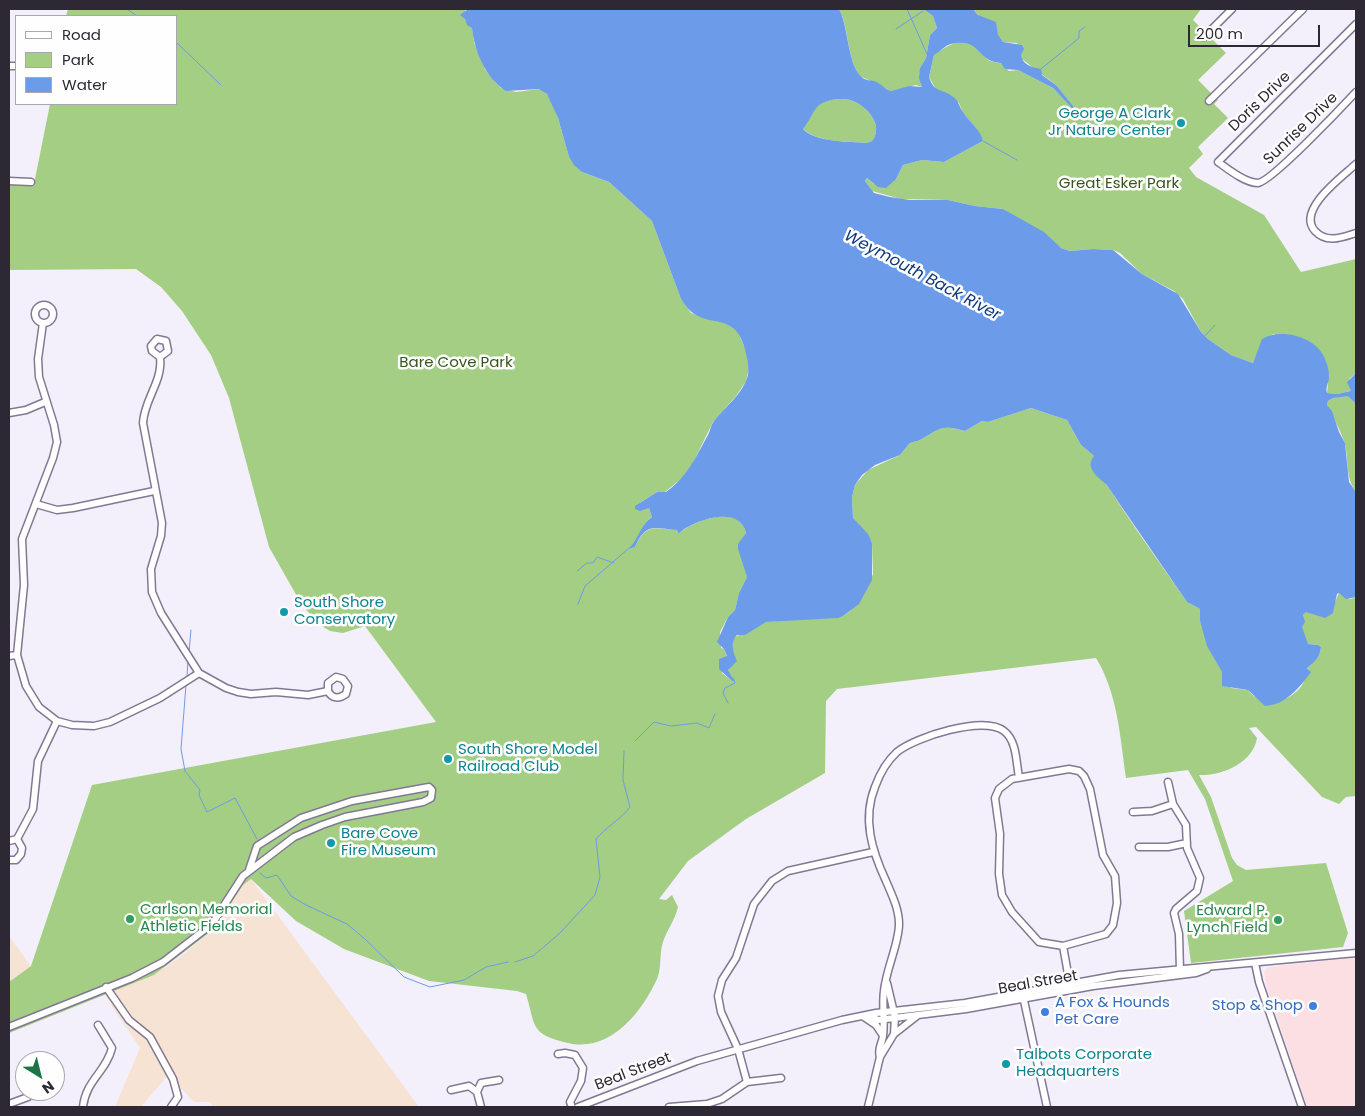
<!DOCTYPE html>
<html>
<head>
<meta charset="utf-8">
<style>
  body { margin:0 }
  #map { position:relative; width:1365px; height:1116px; overflow:hidden; background:#f3effb; font-family:Poppins,sans-serif }
  canvas { display:block }
  .frame { position:absolute; inset:0; border:10px solid #2d2833; pointer-events:none }
  .legend { position:absolute; left:15px; top:15px; width:162px; height:90px; box-sizing:border-box; background:#fefefe; border:1px solid #aaa8ad; margin:0; padding:6px 9px; list-style:none; font-size:15px; color:#2d2833 }
  .legend li { display:flex; align-items:center; gap:10px; height:25px }
  .legend b { width:25px; border:1px solid #aaa8ad }
  .north { position:absolute; left:15px; top:1051px; width:50px; height:50px; box-sizing:border-box; background:#fefefe; border:1px solid #aaa8ad; border-radius:50%; rotate:144deg; font-size:14px; font-weight:700; line-height:20px; text-align:center; color:#2d2833 }
  .north::after { content:''; display:block; margin:auto; width:18px; height:22px; background:#1b7346; clip-path:polygon(50% 0,100% 100%,50% 72%,0 100%) }
  .scale { position:absolute; left:1188px; top:25px; width:132px; height:22px; box-sizing:border-box; border:2px solid #2d2833; border-top:0; padding-left:6px; font-size:15px; line-height:18px; white-space:nowrap; color:#2d2833; -webkit-text-stroke:4px #fefefe; paint-order:stroke }
</style>
</head>
<body>
<div id="map">
<canvas width="1365" height="1116"></canvas>
<div class="frame"></div>
<ul class="legend">
<li><b style="height:6px;background:#fff"></b>Road</li>
<li><b style="height:14px;background:#a3ce83"></b>Park</li>
<li><b style="height:14px;background:#6c9ce9"></b>Water</li>
</ul>
<div class="north">N</div>
<div class="scale">200 m</div>
</div>
<script>
const c = document.querySelector('canvas').getContext('2d');
c.lineJoin = 'round';
function fillPath(path, color) {
  c.fillStyle = color;
  c.fill(path, 'evenodd');
}
function strokePath(path, color, width, dash) {
  c.strokeStyle = color;
  c.lineWidth = width;
  c.lineCap = dash ? 'butt' : 'round';
  c.setLineDash(dash || []);
  c.stroke(path);
}
function write(font, color, halo, rows, align = 'center') {
  c.font = font + ' Poppins,sans-serif';
  c.lineWidth = 5;
  c.setLineDash([]);
  c.textBaseline = 'middle';
  c.strokeStyle = halo;
  c.fillStyle = color;
  for (const [text, x, y, turn = 0] of rows) {
    c.save();
    c.translate(x, y);
    c.rotate((+turn || 0) * Math.PI / 180);
    c.textAlign = isNaN(turn) ? turn : align;
    if (halo) c.strokeText(text, 0, 0);
    c.fillText(text, 0, 0);
    c.restore();
  }
}
const commercial = new Path2D(`
  M1356,957V1107H1307L1267,988L1264,972L1269,967Z`);
const industrial = new Path2D(`
  M251,879L419,1107H212L211,1102H194L168,1075L141,1107H115L140,1048L104,994L154,975L180,957L214,929L243,885Z
  M9,936L31,966L9,982Z`);
const green = new Path2D(`
  M68,9H467L465,10V19L472,28L474,43L485,69L495,82L501,88L516,92L539,89L544,91L551,99L558,118L569,157L582,172L609,182L652,221L681,299L691,313L729,325L738,332L746,351L749,368L746,381L736,396L713,422L688,473L665,492H657L638,504L649,508L652,517C639,525 640,541 630,548L635,547C646,523 654,528 677,530L678,534C691,522 740,502 746,533C732,557 746,554 747,577L739,593L735,610L728,617L720,632L721,648L724,649L727,657H724L722,673L732,681L728,670L733,654V638L766,622L843,616L850,611L868,587L873,574L872,543L853,518L852,497L855,485L868,470L900,455L909,444C913,441 916,442 920,440C940,429 940,424 965,431L982,421L988,422L1031,408L1067,420L1081,445L1094,456L1106,484L1138,532L1187,602L1200,609V621L1211,652L1231,688L1248,690C1261,708 1286,704 1300,688C1304,683 1306,675 1309,669L1307,668C1314,663 1320,658 1321,647L1318,645L1307,644C1302,635 1298,620 1306,611L1333,613L1334,604L1339,593L1350,599L1356,597V796L1346,797L1339,804L1322,797L1256,727L1249,728L1257,738C1253,763 1222,776 1199,775L1211,797L1232,858L1237,865L1246,870L1326,863L1348,933L1343,947L1191,963L1184,911L1233,881L1205,799L1188,770L1126,778C1120,737 1118,694 1096,658L837,689L826,701L825,773L746,819L688,861L659,899L666,900L672,895L678,907C675,920 667,930 663,942C659,954 662,967 657,979C642,1012 610,1053 568,1043C530,1034 536,1027 526,994L517,991L429,981L344,949L296,921L251,879L243,885L214,929L154,975L9,1033V982L31,966L92,785L436,722L365,626L343,633L330,631L320,625L302,605L269,547L229,398L211,355L182,311L161,287L136,269L9,270V182L34,184L50,104H176V16H66Z
  M839,9H923L933,16L937,28L930,35L926,58L920,68L922,87L916,85L891,91L860,76C846,57 850,29 839,9Z
  M973,9H1201L1193,20L1226,53L1198,80L1218,100L1214,104L1228,118L1198,147L1203,154L1189,168L1196,177L1264,215L1301,272L1356,259V373L1349,379L1351,391L1337,394L1327,393L1328,383L1274,334L1263,339L1253,363L1231,355L1208,339L1201,332L1183,299L1174,291L1142,274L1120,253L1113,250L1093,249L1070,251L1061,248L1003,209L975,206L948,200L901,199L872,191L865,181L867,178L874,184L896,179L903,165L922,160L944,162L983,141L978,131L963,113L959,103L945,93L937,91L929,77L934,55C945,47 962,36 975,46C986,54 982,62 1001,63L1009,71L1018,70L1053,88L1081,117L1057,86L1022,59L1017,43L1003,42Z
  M837,99C842,99 848,99 853,101C868,107 884,126 872,141L868,143C849,141 816,143 802,128C818,111 810,103 837,99Z
  M1348,395L1356,404V492C1345,476 1349,462 1345,444C1344,439 1330,409 1327,405L1328,401L1333,398Z`);
const water = new Path2D(`
  M468,9H839C849,26 847,67 863,78C867,81 870,80 874,81C881,83 884,89 891,91L909,86L922,87L919,78L920,68L926,58L930,35L937,28L933,16L923,9H973L978,15L996,22L998,35L1003,42L1022,45L1024,49L1021,55C1023,65 1031,67 1041,69L1042,75L1057,86L1088,125L1053,88L1018,70L1005,69L1001,63C976,62 982,37 951,44C945,45 940,52 934,55L929,77C934,93 941,88 952,96C959,100 959,107 963,112C969,122 981,130 983,141L944,162L922,160L903,165L896,179L886,188L878,187L867,178L865,181L874,193L890,197L910,200H948L975,206L1003,209L1044,232L1061,248L1070,251L1093,249L1113,250L1142,274L1178,294L1201,332L1208,339L1231,355L1253,363L1262,339C1282,327 1320,338 1326,362C1328,366 1329,372 1329,377C1329,383 1325,387 1327,393L1337,394L1351,391L1347,382L1356,373V404L1348,396L1333,398L1328,401L1327,405L1332,411L1339,432L1345,443L1349,482L1356,492V597L1346,599L1339,593L1337,594L1333,613L1325,618L1306,612L1303,615L1305,622L1302,627L1308,644L1318,645L1321,647C1320,658 1314,663 1307,668L1311,672C1300,687 1286,705 1265,706L1248,690L1222,686V672L1207,646L1200,621V609L1187,602L1106,484C1096,476 1085,467 1094,456L1081,445L1067,420L1031,408L988,422L982,421L965,431C940,424 940,429 920,440C916,442 913,441 909,444L900,455L875,465L862,475L855,485L852,497L853,518L868,534L872,543V580L859,604L843,616L838,618L766,622L745,635H737C730,641 733,653 737,661L728,670L734,681H732L719,669V659L727,656L724,649L717,642L728,617L735,610L739,593L747,577L738,549V544L746,533C740,503 691,521 678,534L677,530C654,528 646,522 635,547L628,549C639,540 639,526 652,517L649,508L640,511L635,509V506L657,492H666C688,476 695,458 708,435C710,431 711,425 714,421C725,407 743,394 748,375C750,365 744,340 737,332C722,314 698,329 681,299L652,221L609,182L582,172L574,165L569,157L558,118L547,94L539,89L506,91C486,79 474,50 472,28L467,25L465,19L460,15ZM837,99C842,99 848,99 853,101C868,107 884,126 872,141L867,143C849,141 816,143 803,129C817,111 812,103 837,99Z`);
const stream = new Path2D(`
  M127,9L137,16
  M907,9L927,54
  M896,29L923,11
  M176,42L221,85
  M1041,69L1079,38V31L1085,27
  M983,141L1017,160
  M1205,336L1215,325
  M577,571L587,563H593L597,557L614,563
  M578,604L585,586L628,549
  M189,652L191,630
  M187,676L188,660
  M186,685L181,749L185,771L200,790L199,795L207,812L235,798L257,839
  M728,703L723,693L725,688L735,683L733,678
  M635,741L654,722L671,726L697,723L709,728L715,714
  M260,873L266,878L277,875L291,896L306,905L347,924L365,939L404,977L430,987L464,980L486,967L508,962
  M515,962L533,956L560,933L595,895L600,877L596,839C606,827 620,820 630,807L623,780L624,751`);
const minor = new Path2D(`
  M1356,24L1218,162C1228,169 1245,183 1258,183C1271,182 1343,106 1356,92
  M1204,37L1232,9
  M9,66H16
  M1209,101L1303,9
  M1356,164C1342,177 1296,210 1315,231C1327,244 1343,237 1356,233
  M9,181L31,182
  M35 314a9 9 0 1 1 18 0a9 9 0 1 1-18 0Z
  M43,323L38,359L39,377L54,425L57,442L53,458L22,539L24,585L17,655L26,686L39,707L57,721L72,725L94,726L110,722L160,698L199,673
  M160,357L168,351L166,341L157,339L151,346L152,351L160,357C163,382 144,399 143,423L162,523L161,536L151,569L152,592L161,613L199,673L226,688L238,692L251,694L276,692L308,695L328,691V683L336,677L343,679L348,686L346,694C339,699 332,699 328,691
  M9,413L26,410L45,402
  M36,504L57,510L73,508L154,491
  M9,656L17,655
  M1069,769L1079,771L1084,776L1090,789L1103,855L1115,876L1117,903L1113,925L1106,934L1063,946L1039,942L1012,912L1002,895L999,874L1000,834L995,798L999,789L1012,779Z
  M1168,782L1173,804L1186,825L1187,848L1200,878L1197,891L1176,909L1174,913L1179,934L1180,971
  M1133,812L1152,811L1173,804
  M17,839L33,809L38,761L57,721
  M9,841L17,839
  M1139,847H1168L1187,843
  M9,860H16L21,854L22,848L17,839
  M1063,946L1070,985
  M1255,963L1259,982L1302,1107
  M106,987L129,1020L150,1037L173,1079L178,1097L171,1107
  M1023,996L1047,1107
  M871,1016L878,1020L966,1009L1093,986L1196,973L1207,969
  M864,1017L876,1025L882,1034
  M9,1027L132,978L163,962L212,924L243,876L294,837L322,825L345,817L423,802L431,798L432,790L429,787L352,801L301,818L257,846L249,870
  M894,1034L917,1016
  M558,1054L565,1053L575,1055L583,1068L581,1081L570,1102L572,1107
  M880,1057C877,1049 882,1044 883,1036C885,1021 882,1005 884,991C886,969 899,944 899,924C899,909 892,895 886,881C872,851 862,819 875,787C880,773 886,762 897,752C915,737 984,715 1004,731C1017,741 1016,762 1019,777
  M747,1082L738,1049L721,1012L718,996L722,980L736,958L754,904L772,881L788,871L873,852
  M451,1090L469,1086L477,1092L481,1107
  M477,1092L481,1083L499,1080
  M9,1104L28,1097
  M83,1107C86,1080 106,1072 112,1048L98,1025
  M578,1107L697,1061L842,1020L876,1013L965,1003L1119,975L1356,953
  M669,1107L707,1104L722,1099L747,1082L781,1078
  M868,1107L880,1057L894,1034L895,1017L887,983`);
const markers = [
  [1181,123,5,"#0f9aa8"],
  [284,612,5,"#0f9aa8"],
  [448,759,5,"#0f9aa8"],
  [331,843,5,"#0f9aa8"],
  [130,919,5,"#2e9e5b"],
  [1278,920,5,"#2e9e5b"],
  [1313,1006,5,"#3f7fe0"],
  [1045,1012,5,"#3f7fe0"],
  [1006,1064,5,"#0f9aa8"]
];
const streetNames = [
  ["Doris Drive",1260,102,-44],
  ["Sunrise Drive",1301,129,-44],
  ["Beal Street",1038,983,-10],
  ["Beal Street",633,1072,-21]
];
const cultureNames = [
  ["George A Clark",1171,114,"right"],
  ["Jr Nature Center",1171,131,"right"],
  ["South Shore",294,603],
  ["Conservatory",294,620],
  ["South Shore Model",458,750],
  ["Railroad Club",458,767],
  ["Bare Cove",341,834],
  ["Fire Museum",341,851],
  ["Talbots Corporate",1016,1055],
  ["Headquarters",1016,1072]
];
const parkNames = [
  ["Great Esker Park",1119,184],
  ["Bare Cove Park",456,363]
];
const leisureNames = [
  ["Carlson Memorial",140,910],
  ["Athletic Fields",140,927],
  ["Edward P.",1268,911,"right"],
  ["Lynch Field",1268,928,"right"]
];
const shopNames = [
  ["A Fox & Hounds",1055,1003],
  ["Pet Care",1055,1020],
  ["Stop & Shop",1303,1006,"right"]
];
const waterNames = [
  ["Weymouth Back River",922,276,28]
];
fillPath(commercial, '#fbdfe2');
fillPath(industrial, '#f6e3d3');
fillPath(green, '#a3ce83');
fillPath(water, '#6c9ce9');
strokePath(stream, '#6c9ce9', 1);
strokePath(minor, '#837893', 9);
strokePath(minor, '#fff', 6);
for (const [x, y, r, color] of markers) {
  const dot = new Path2D();
  dot.arc(x, y, r, 0, 2 * Math.PI);
  c.fillStyle = color;
  c.fill(dot);
  strokePath(dot, '#fefefe', 2);
}
write('15px', '#2d2833', '#fefefe', streetNames);
write('15px', '#0d838f', '#fefefe', cultureNames, 'left');
write('15px', '#37561b', '#fefefe', parkNames);
write('15px', '#27864d', '#fefefe', leisureNames, 'left');
write('15px', '#366cbe', '#fefefe', shopNames, 'left');
write('italic 16px', '#0c387b', '#fefefe', waterNames);
</script>
</body>
</html>
